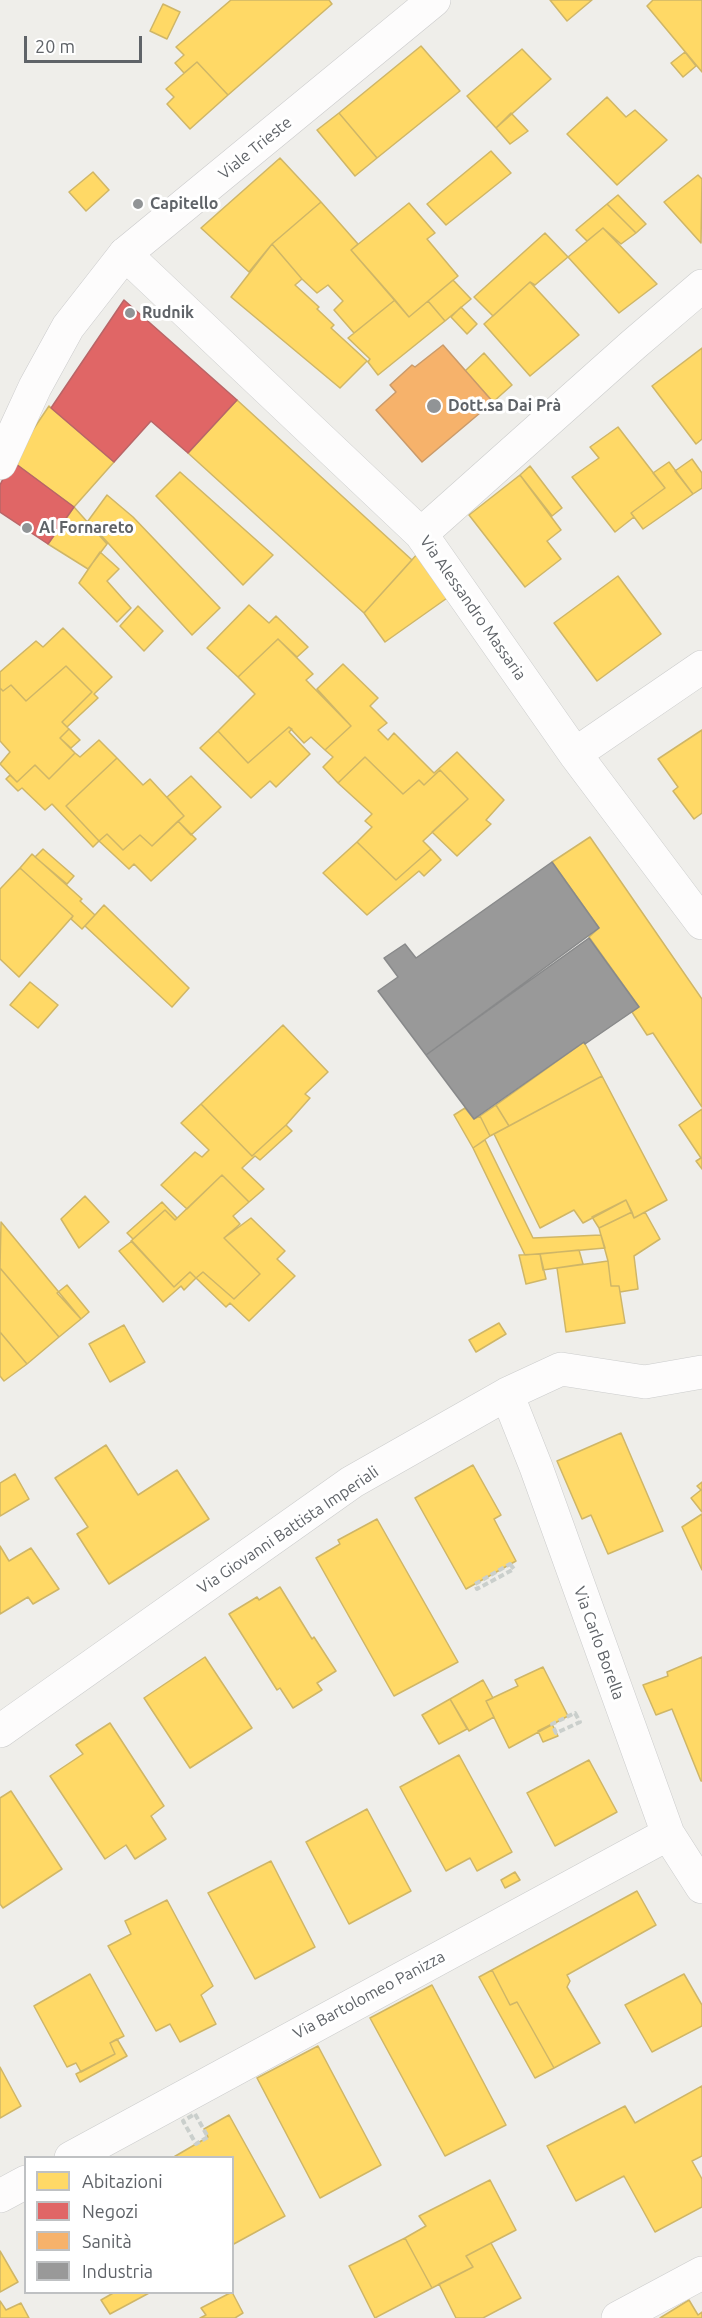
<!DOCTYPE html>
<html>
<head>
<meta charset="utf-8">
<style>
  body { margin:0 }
  #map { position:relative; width:702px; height:2318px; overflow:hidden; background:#efeeea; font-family:Ubuntu,sans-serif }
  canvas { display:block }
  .legend { position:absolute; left:24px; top:2156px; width:210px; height:138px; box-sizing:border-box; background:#fff; border:2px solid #bfc1c3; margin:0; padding:8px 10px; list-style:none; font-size:18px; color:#5f6368 }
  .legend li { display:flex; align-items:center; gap:12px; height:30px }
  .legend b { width:30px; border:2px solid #bfc1c3 }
  .scale { position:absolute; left:24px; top:36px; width:118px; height:27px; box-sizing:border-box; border:3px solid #5f6368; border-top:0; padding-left:8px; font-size:18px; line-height:21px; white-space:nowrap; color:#5f6368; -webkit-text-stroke:4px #fff; paint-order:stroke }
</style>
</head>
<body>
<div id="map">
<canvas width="702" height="2318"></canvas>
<ul class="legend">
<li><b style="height:16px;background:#ffd966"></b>Abitazioni</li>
<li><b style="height:16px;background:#e06666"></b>Negozi</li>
<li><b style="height:16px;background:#f6b26b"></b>Sanità</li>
<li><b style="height:16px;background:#999"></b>Industria</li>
</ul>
<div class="scale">20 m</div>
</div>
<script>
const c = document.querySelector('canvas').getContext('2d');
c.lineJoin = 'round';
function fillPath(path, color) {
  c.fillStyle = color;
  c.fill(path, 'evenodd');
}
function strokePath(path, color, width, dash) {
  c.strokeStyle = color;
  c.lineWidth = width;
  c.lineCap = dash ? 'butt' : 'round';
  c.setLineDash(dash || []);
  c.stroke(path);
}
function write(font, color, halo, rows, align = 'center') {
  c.font = font + ' Ubuntu,sans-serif';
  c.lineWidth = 6;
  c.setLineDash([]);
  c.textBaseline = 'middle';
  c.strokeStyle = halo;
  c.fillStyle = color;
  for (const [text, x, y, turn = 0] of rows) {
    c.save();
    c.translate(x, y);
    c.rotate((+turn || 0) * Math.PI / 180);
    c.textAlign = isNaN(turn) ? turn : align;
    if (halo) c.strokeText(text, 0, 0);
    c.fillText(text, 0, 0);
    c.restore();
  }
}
const homes = new Path2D(`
  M231,0H329L332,4L228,95L197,62L184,73L175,63L184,55L176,47Z
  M550,0H592L567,21Z
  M653,0H702V72L647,6Z
  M163,4L180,12L167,39L150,31Z
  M421,46L460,91L377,158L339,113Z
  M522,49L551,79L496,128L467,96Z
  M685,52L696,66L683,77L671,63Z
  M197,62L228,95L190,129L167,104L174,97L166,89Z
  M607,97L626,117L635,110L667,140L617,185L567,134Z
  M339,113L377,158L355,176L317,130Z
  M511,113L528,131L510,144L496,128Z
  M491,151L511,173L446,225L427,204Z
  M280,158L321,202L272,244L249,272L201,228Z
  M93,172L109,190L86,211L69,192Z
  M698,175L702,179L701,243L664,202Z
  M618,195L646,224L636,233L607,204Z
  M321,202L358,244L351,250L395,300L354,333L334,310L343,301L328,285L317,293L302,279L272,244Z
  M409,203L435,233L427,239L458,276L409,317L351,250Z
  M607,204L636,233L621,244L603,228L587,241L576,230Z
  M603,228L657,284L619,313L568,257Z
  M545,233L568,257L535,285L530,282L493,316L474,297Z
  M272,244L302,279L295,285L319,307L317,309L334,325L331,328L367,361L340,388L231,297Z
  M453,280L471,299L445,321L428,301Z
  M530,282L579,335L530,376L484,324Z
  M395,300L409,317L428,301L445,321L378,375L368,362L370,359L348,338Z
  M461,307L477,324L467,334L451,317Z
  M702,348V439L696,444L652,386Z
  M484,353L512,385L493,402L465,371Z
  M237,400L412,560L364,613L188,453Z
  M49,406L114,462L74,507L12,461Z
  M618,427L665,488L631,513L634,517L615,532L572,477L599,458L590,447Z
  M692,459L702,473V488L693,494L675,471Z
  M669,462L693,494L643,529L631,513L665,488L653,473Z
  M530,466L562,508L552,516L520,475Z
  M180,472L273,555L243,585L156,496Z
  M520,475L561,530L547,541L561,559L525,587L469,515Z
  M107,495L133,517L220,608L192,635L88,521Z
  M74,507L107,544L88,569L48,544Z
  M100,552L119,569L107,581L131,608L117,622L79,583Z
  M419,552L450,596L385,642L364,613Z
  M618,576L661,634L597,681L554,623Z
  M249,605L269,623L276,616L308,647L297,657L278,639L238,677L207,648Z
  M138,606L163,631L144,651L120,626Z
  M63,628L112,677L94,694L98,698L67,727L62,722L92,692L66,666L26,701L11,685L3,691L0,688V672L36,641L43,647Z
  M278,639L313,674L306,680L351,726L325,750L311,737L304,743L289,727L248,763L218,731L255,694L238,677Z
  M343,664L378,698L370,706L387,723L378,730L388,740L394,733L434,773L457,752L504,800L486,820L491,824L457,856L432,832L468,799L440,770L424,785L419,780L403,794L365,757L338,783L323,767L333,757L325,750L351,726L317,689Z
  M66,666L92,692L62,722L69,729L60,738L75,753L49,779L35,765L17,782L0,764L10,752L0,741V688L3,691L11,685L26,701Z
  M289,727L292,729L289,732L310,754L276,787L270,781L251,798L200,748L218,731L248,763Z
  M69,729L80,740L71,748L60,738Z
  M702,730V813L694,819L673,791L678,787L658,759Z
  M99,740L117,758L66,806L99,841L93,847L52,804L45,810L22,788L18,791L6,779L10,775L17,782L35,765L49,779L75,753L80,757Z
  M365,757L403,794L419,780L424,785L440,770L468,799L423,841L431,849L396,880L357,842L372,827L365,821L372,814L338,783Z
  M117,758L143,785L150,779L184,816L152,846L140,835L123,850L107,834L99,841L66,806Z
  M191,776L221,807L191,835L178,821L184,816L167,797Z
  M178,821L196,839L151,881L134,864L129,869L99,841L107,834L123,850L140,835L152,846Z
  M590,837L702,999V1107L653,1033L647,1035L632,1012L639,1007L589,937L599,928L552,862Z
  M357,842L396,880L431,849L441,860L424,876L419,871L367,915L323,873Z
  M43,849L74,876L67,884L35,857Z
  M32,854L82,899L80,901L95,915L82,929L71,919L73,916L20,868Z
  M20,868L73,916L19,977L0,959V889Z
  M104,905L189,988L172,1007L85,926Z
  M30,982L58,1005L38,1028L10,1005Z
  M283,1025L328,1072L305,1094L310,1098L286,1125L252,1156L201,1104Z
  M584,1042L602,1076L509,1126L496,1105Z
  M602,1076L667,1200L634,1218L626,1200L583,1223L574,1210L540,1228L494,1134Z
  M201,1104L252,1156L286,1125L292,1131L260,1160L255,1156L242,1168L264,1189L249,1202L222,1175L187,1209L161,1185L195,1152L202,1157L209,1150L181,1123Z
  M496,1105L509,1126L490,1136L480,1116Z
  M465,1108L474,1119L480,1116L490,1136L473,1148L454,1115Z
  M702,1109V1169L696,1161L701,1158L679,1125Z
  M485,1140L533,1238L601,1235L605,1248L525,1255L473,1148Z
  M222,1175L249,1202L233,1216L240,1224L224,1238L260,1274L234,1299L203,1272L196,1278L190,1272L174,1287L131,1241L165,1210L175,1220Z
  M85,1196L109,1222L79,1248L61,1219Z
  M626,1200L632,1212L599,1228L592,1217Z
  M162,1202L177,1218L175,1220L165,1210L133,1239L127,1233Z
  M632,1212L634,1218L645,1212L660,1239L634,1256L638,1289L620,1292L619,1286H611L608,1261L599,1228Z
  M251,1218L285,1251L277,1259L295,1276L249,1321L230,1303L226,1307L196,1278L203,1272L234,1299L260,1274L224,1238Z
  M1,1222L81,1319L59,1337L0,1268Z
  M132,1241L174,1287L190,1272L196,1278L184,1290L181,1286L163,1302L119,1251Z
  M579,1250L583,1264L543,1270L540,1254Z
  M540,1254L546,1279L526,1284L519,1255Z
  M608,1261L611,1286H619L625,1323L566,1332L557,1268Z
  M0,1268L59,1337L27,1364L0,1332Z
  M67,1285L89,1312L81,1319L57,1293Z
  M499,1323L506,1334L476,1352L469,1340Z
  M124,1325L145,1362L110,1382L89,1344Z
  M0,1332L27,1364L4,1381L0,1376Z
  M621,1433L663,1531L608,1554L591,1515L582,1519L557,1461Z
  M106,1445L138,1495L177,1470L209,1519L109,1584L77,1534L88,1527L55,1478Z
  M473,1465L501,1515L494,1519L516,1561L466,1589L415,1498Z
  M15,1474L29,1499L0,1516V1483Z
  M702,1482V1512L691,1498L701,1490L697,1486Z
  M702,1514V1570L682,1527Z
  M377,1519L458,1662L394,1696L316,1558L340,1544L338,1540Z
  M0,1546L9,1561L31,1548L59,1589L33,1604L28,1597L0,1614Z
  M280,1587L312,1639L314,1637L336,1671L317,1683L322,1690L293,1708L280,1688L277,1690L229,1614L257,1597L259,1600Z
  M205,1657L252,1728L190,1768L144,1698Z
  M702,1657V1781H701L672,1709L656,1715L643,1685L668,1676L667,1672Z
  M543,1667L568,1716L509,1748L486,1701L518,1686L515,1680Z
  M483,1680L493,1698L486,1701L494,1717L469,1731L450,1699Z
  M450,1699L467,1729L439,1744L422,1715Z
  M110,1723L164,1806L151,1816L166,1839L135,1859L126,1845L105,1859L50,1776L83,1754L76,1745Z
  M552,1724L558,1736L543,1742L538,1731Z
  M459,1755L512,1852L477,1871L470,1858L446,1871L400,1787Z
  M589,1760L617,1812L555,1846L527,1793Z
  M11,1791L62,1869L3,1908L0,1904V1798Z
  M367,1809L411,1891L349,1924L306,1842Z
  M271,1861L315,1947L255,1979L208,1893Z
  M515,1872L520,1880L505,1888L501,1880Z
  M637,1891L656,1925L567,1975L570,1981L567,1987L600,2043L554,2068L517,2002L510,2005L492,1970Z
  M167,1900L213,1986L201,1995L216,2024L180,2042L170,2024L156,2031L108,1946L131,1934L125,1921Z
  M492,1970L510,2005L517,2002L554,2068L535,2078L479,1977Z
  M90,1974L124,2036L110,2043L115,2054L81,2072L76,2063L67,2067L34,2006Z
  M684,1974L702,2005V2026L652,2052L625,2005Z
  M432,1985L506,2125L445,2156L370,2018Z
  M117,2039L127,2056L80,2082L76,2074L115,2054L110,2043Z
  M318,2046L381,2165L320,2198L257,2078Z
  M0,2067L21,2106L0,2118Z
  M702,2086V2156L692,2161L702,2179V2207L655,2232L624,2176L576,2201L547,2146L625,2106L635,2123Z
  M229,2115L285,2216L232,2245V2158H172L208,2137L204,2129Z
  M490,2180L516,2230L466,2256L473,2267L432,2288L405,2238L426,2226L419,2216Z
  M405,2238L432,2288L375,2318L349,2266Z
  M491,2243L521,2298L483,2318H456L439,2284L473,2267L466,2256Z
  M0,2251L18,2282L0,2292Z
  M115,2292H151L110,2314L101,2300Z
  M232,2292L243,2313L235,2318H200L206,2315L201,2308Z
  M689,2300L698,2315L702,2312V2318H660Z
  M0,2301L6,2310L21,2303L29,2318H0Z`);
const shops = new Path2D(`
  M124,300L237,400L188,453L151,421L114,462L51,408Z
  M12,461L74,507L48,544L0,512V485Z`);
const health = new Path2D(`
  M443,345L493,402L422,462L376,410L396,392L390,385L412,365L415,367Z`);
const industry = new Path2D(`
  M552,862L599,928L426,1055L378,991L398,977L384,958L405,944L416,958Z
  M589,938L639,1007L585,1044L584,1042L474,1119L426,1055Z`);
const path = new Path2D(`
  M510,1564L514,1569L477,1589L475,1584Z
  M575,1713L580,1722L556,1733L552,1724Z
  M195,2114L208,2137L196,2144L183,2121Z`);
const minor = new Path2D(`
  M125,254L421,534L575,754L702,923
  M421,534L633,345L702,286
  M575,754L702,667
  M507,1394L536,1467L668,1834L702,1887
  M0,1731L352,1482L507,1394L561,1369L645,1382L702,1372
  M71,2158L668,1834
  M0,2196L26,2182
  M618,2318L702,2273`);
const secondary = new Path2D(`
  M0,463L35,387L68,327L125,254L434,0`);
const markers = [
  [138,204,6,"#919496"],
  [130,313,6,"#919496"],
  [434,406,8,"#919496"],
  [27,528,6,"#919496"]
];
const streetNames = [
  ["Viale Trieste",255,148,-39],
  ["Via Alessandro Massaria",473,608,55],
  ["Via Giovanni Battista Imperiali",288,1530,-34],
  ["Via Carlo Borella",599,1643,70],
  ["Via Bartolomeo Panizza",369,1995,-28]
];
const poiNames = [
  ["Capitello",150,204],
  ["Rudnik",142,313],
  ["Dott.sa Dai Prà",448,406],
  ["Al Fornareto",39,528]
];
fillPath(homes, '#ffd966');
strokePath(homes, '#cfb667', 1.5);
fillPath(shops, '#e06666');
strokePath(shops, '#b96567', 1.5);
fillPath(health, '#f6b26b');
strokePath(health, '#c99a6a', 1.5);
fillPath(industry, '#999');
strokePath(industry, '#88898a', 1.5);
strokePath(minor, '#cbcccc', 34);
strokePath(secondary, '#cacacb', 34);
strokePath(path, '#cacfcc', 4, [6, 3]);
strokePath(minor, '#fdfcfc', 33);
strokePath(secondary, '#fdfcfc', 33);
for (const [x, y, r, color] of markers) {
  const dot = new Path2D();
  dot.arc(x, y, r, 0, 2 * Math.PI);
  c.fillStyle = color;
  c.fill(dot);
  strokePath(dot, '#fff', 2);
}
write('16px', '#5f6368', '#fff', streetNames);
write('bold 16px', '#5f6368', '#fff', poiNames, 'left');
</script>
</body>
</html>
